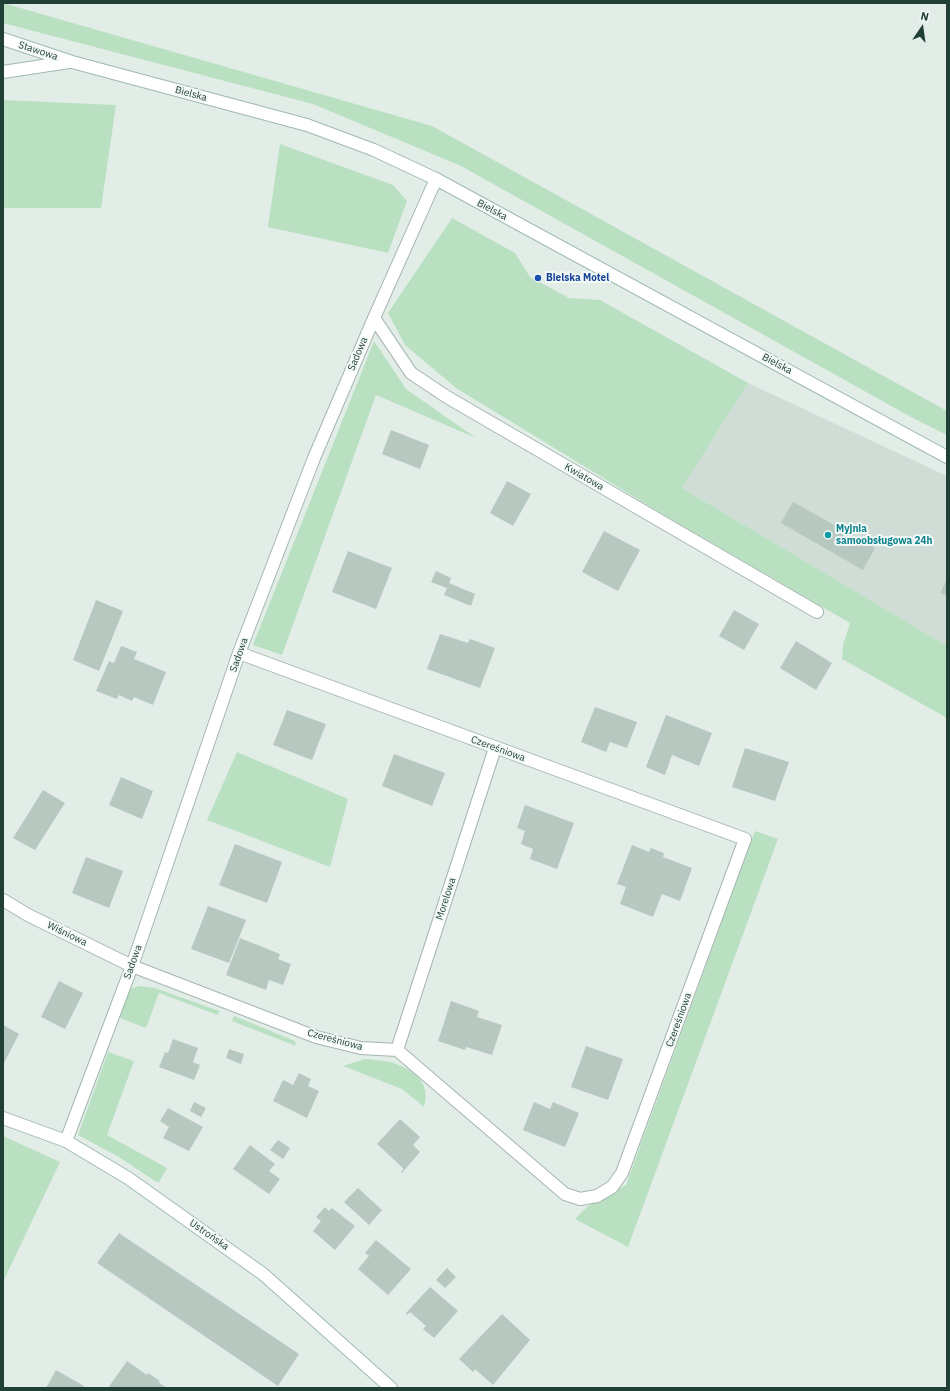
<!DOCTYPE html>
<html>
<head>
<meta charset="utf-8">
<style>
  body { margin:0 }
  #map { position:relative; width:950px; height:1391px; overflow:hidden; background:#e2ede8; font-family:"IBM Plex Sans",sans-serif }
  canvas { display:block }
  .frame { position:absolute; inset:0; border:4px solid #204036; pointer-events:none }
  .north { position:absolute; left:902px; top:8px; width:40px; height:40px; -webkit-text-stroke:3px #f3f9f6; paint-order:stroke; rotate:13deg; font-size:11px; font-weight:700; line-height:16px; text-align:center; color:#204036 }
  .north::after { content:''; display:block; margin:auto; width:14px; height:18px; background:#204036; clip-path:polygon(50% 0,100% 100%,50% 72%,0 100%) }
</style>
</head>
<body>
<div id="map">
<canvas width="950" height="1391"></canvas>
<div class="frame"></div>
<div class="north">N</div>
</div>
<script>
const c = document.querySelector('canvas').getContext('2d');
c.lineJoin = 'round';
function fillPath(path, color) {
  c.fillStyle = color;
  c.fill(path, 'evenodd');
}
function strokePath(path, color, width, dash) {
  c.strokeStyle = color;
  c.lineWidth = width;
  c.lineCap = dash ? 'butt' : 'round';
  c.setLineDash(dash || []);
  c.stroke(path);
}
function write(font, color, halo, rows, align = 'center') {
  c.font = font + ' "IBM Plex Sans",sans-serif';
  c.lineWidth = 4;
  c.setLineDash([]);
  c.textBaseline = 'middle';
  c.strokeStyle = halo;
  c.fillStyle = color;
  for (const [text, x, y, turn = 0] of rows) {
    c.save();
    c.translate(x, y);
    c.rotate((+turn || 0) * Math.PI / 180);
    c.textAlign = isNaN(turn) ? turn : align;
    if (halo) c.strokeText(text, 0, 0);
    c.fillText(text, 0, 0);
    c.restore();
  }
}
const built = new Path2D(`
  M748,383L947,476V646L682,488Z`);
const green = new Path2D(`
  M3,3L432,126L947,411V435L911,417L461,166L313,104L3,23Z
  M3,100L116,105L101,208H3Z
  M280,144L393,185L407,201L388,253L268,227Z
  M452,218L515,253L530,277L569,298L600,300L748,383L682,488L947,646V718L842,659L843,645L850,623L664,515L456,388L405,345L388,313Z
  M374,341L406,389L476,438L376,395L282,655L253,645Z
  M237,752L348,799L330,867L207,820Z
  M755,831L778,839L628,1247L575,1219L587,1207L626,1185Z
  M139,986L155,988L219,1011L218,1015L159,993L146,1028L120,1018L129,990L132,988Z
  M234,1016L295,1041L296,1046L232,1021Z
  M108,1052L134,1061L107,1135L167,1168L159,1182L155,1181L119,1157L78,1135Z
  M365,1059C373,1060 382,1060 390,1062C412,1069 432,1081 424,1107L402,1089L343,1066Z
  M3,1136L60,1162L3,1282Z`);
const building = new Path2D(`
  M391,430L429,445L420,469L382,454Z
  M507,481L531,494L513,526L490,513Z
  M793,502L875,548L863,570L781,523Z
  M604,531L640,550L618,591L582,572Z
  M348,551L392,568L376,609L332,592Z
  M436,571L451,578L449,583L475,594L471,606L444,595L447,588L431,582Z
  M947,579V596L940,593Z
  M96,600L123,611L99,671L73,660Z
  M734,610L759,624L744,650L719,636Z
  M440,634L468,643L470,639L495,648L480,688L427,669Z
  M796,641L832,663L816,690L780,668Z
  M121,646L137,652L134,659L166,672L153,705L134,697L132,701L119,695L117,699L96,691L109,661L114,663Z
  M595,707L637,722L627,748L610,742L606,752L581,742Z
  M287,710L326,724L312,760L273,745Z
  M666,715L712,733L699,766L672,755L665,775L646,767Z
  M745,748L789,762L775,801L732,787Z
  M394,754L445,773L432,806L382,786Z
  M121,777L153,791L142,819L109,805Z
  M43,790L65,803L35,850L13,838Z
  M525,805L574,823L557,869L530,859L533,849L521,844L525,831L517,828Z
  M235,844L282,862L267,903L219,885Z
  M632,845L649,852L651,848L664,853L663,857L692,868L680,901L662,894L653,917L620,904L626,887L617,884Z
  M86,857L123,871L109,908L72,893Z
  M208,906L246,920L229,963L191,949Z
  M240,938L280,954L278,959L291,964L283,985L269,980L266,990L226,975Z
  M59,981L83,993L65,1029L41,1017Z
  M451,1001L479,1011L477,1017L502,1025L492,1055L466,1047L465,1050L438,1041Z
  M3,1025L19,1034L4,1063H3Z
  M173,1039L198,1048L193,1062L200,1065L194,1080L159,1067L165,1052L168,1053Z
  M586,1046L623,1059L608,1100L571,1087Z
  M229,1049L244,1054L241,1064L226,1058Z
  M299,1073L311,1079L308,1086L319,1091L307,1118L273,1101L283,1080L293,1085Z
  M194,1102L206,1108L201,1117L190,1111Z
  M534,1102L550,1109L553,1102L579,1113L565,1147L523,1130Z
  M168,1108L203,1127L189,1151L163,1138L169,1127L160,1121Z
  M400,1119L420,1137L413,1145L420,1152L402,1173L401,1172L404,1169L377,1144Z
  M278,1140L290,1148L283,1159L270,1150Z
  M250,1145L275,1164L269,1171L280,1179L269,1194L233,1169Z
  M358,1188L382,1210L369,1225L344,1202Z
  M325,1207L329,1211L332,1208L355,1226L335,1250L313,1231L321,1221L316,1217Z
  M119,1233L299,1354L278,1386L97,1263Z
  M376,1240L411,1269L388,1295L358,1269L369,1256L365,1253Z
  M447,1268L456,1277L445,1288L436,1280Z
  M430,1287L458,1311L434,1338L423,1329L426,1326L410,1312L407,1315L406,1313Z
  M502,1314L530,1340L493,1385L475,1369L473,1372L459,1359Z
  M127,1361L147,1375L148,1373L160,1381L158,1382L167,1388H108Z
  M56,1370L84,1386L83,1388H46Z`);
const street = new Path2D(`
  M374,318L411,373L447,397L817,612
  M3,900L28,915L132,966L316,1037L361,1048L397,1050L565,1194L580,1199L597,1196L612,1187L622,1173L745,839L239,653
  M397,1050L495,748
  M66,1141L132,966L239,653L314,458L374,318L436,179`);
const secondary = new Path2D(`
  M3,39L72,62L307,125L374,150L436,179L947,457
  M3,72L69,62
  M3,1118L66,1141L128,1178L263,1274L391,1388`);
const markers = [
  [538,278,4,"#1a4fb4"],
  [828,535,4,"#0f9aa8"]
];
const streetNames = [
  ["Stawowa",38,51,18],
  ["Bielska",191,94,15],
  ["Bielska",492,210,28],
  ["Sadowa",358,354,-67],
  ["Bielska",777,364,28],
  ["Kwiatowa",584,477,30],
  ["Sadowa",239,655,-70],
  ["Czereśniowa",498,749,20],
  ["Morelowa",446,899,-72],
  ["Wiśniowa",67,934,26],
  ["Sadowa",133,962,-70],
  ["Czereśniowa",679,1020,-70],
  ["Czereśniowa",335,1040,15],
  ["Ustrońska",209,1235,35]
];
const transitNames = [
  ["Bielska Motel",546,278]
];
const cultureNames = [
  ["Myjnia",836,529],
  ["samoobsługowa 24h",836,541]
];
fillPath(built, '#d0ddd6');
fillPath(green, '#b9e0c1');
fillPath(building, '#b7c8c0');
strokePath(street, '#a4b6af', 14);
strokePath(secondary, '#9fbaaf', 14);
strokePath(street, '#fff', 12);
strokePath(secondary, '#fff', 12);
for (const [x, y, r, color] of markers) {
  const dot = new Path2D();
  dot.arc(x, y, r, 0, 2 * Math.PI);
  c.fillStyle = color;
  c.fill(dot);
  strokePath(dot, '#f3f9f6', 1.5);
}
write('10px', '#204036', '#f3f9f6', streetNames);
write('bold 10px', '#164399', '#f3f9f6', transitNames, 'left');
write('bold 10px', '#0d838f', '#f3f9f6', cultureNames, 'left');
</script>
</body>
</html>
